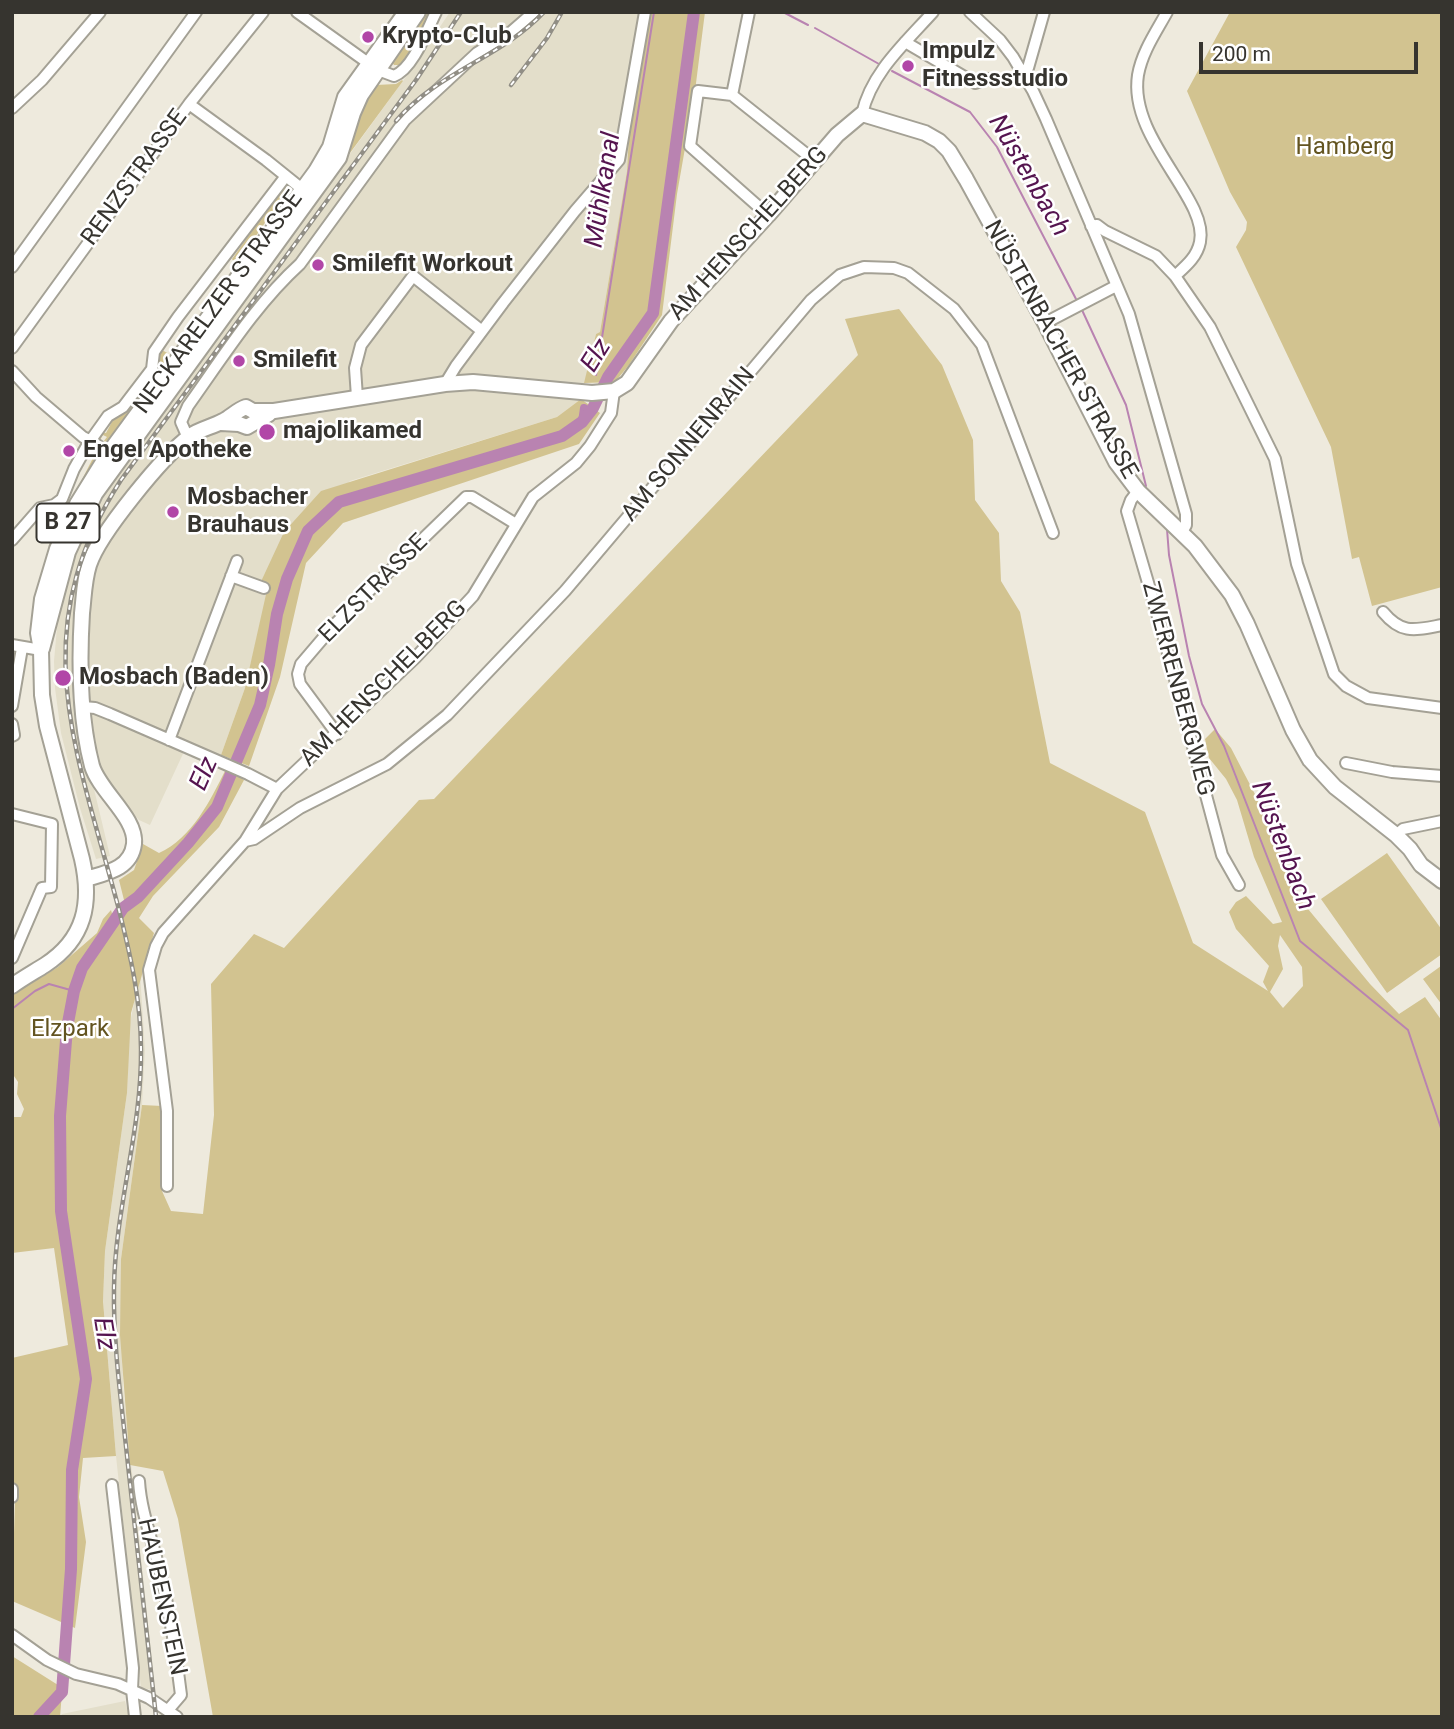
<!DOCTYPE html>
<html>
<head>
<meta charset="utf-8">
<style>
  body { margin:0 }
  #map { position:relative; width:1454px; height:1729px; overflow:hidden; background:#eeeadd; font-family:Roboto,sans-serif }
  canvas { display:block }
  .frame { position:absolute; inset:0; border:14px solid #36342f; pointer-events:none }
  .scale { position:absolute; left:1199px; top:42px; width:219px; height:32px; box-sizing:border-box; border:4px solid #36342f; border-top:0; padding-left:9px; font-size:21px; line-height:24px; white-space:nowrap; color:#36342f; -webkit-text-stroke:5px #fff; paint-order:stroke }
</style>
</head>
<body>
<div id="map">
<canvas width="1454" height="1729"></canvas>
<div class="frame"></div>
<div class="scale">200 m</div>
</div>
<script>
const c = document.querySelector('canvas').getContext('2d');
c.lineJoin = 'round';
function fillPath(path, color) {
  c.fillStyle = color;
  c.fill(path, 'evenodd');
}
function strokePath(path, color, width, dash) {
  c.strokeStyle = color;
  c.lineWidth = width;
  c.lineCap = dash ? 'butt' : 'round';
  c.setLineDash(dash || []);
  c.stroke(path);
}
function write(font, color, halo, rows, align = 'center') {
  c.font = font + ' Roboto,sans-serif';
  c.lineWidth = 5;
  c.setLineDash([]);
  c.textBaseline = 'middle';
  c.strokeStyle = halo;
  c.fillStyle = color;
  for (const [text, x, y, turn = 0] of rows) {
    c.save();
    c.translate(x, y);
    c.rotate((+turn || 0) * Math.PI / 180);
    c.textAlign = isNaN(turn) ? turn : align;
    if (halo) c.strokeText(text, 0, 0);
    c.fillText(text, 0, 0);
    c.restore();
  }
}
const built = new Path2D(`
  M450,12H650L629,134L627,171L600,332L596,334L581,399L557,417L350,481L268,590L245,688L221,755L188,743L150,825L139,820L89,768L110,856L96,859L80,808L61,733L55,688L54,661L60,595L90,511L403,81Z
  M140,973L145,1050L142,1105L121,1259L123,1388L155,1690L141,1688L116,1456L103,1300L105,1251L127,1093L129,1028Z
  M125,1701L129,1717H60L62,1714Z`);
const green = new Path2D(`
  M424,12H430L429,16L409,55L401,65H394L392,62Z
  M650,12H705L695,91L677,194L662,315L629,365L615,382L584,383L596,334L600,332L627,171L629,134Z
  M1230,12H1442V587L1372,606L1359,557L1352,559L1331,447L1236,247L1246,230L1247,222L1230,192L1187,91Z
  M402,80L403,81L347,157L344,154L358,111L376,85L396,84Z
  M283,187L288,189L290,197L273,215L271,214L238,262H234L232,259Z
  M899,309L942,365L973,440L975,500L999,533L1001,581L1020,612L1050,763L1145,812L1193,943L1268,991L1263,982L1269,966L1236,929L1229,912L1236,902L1246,896L1273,924L1282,922L1254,857L1237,800L1226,779L1209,758L1205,739L1215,729L1231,748L1273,829L1294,892L1370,984L1399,1014L1425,997L1442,1021V1717H213L178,1519L163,1471L130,1465L120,1335L121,1259L142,1105L162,1106V1191L171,1211L203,1214L214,1115L211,984L254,934L284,948L419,800L434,799L858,355L845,319ZM1280,935L1302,967L1303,986L1283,1008L1270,992L1283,969L1278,946Z
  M162,350L169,354L171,360L110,441L103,442L107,437L103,435L100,440V432L106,433L114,418L125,411Z
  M581,399L600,413L579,444L343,523L306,563L280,677L249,766L221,755L245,688L267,590L258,588L284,532L321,491L557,417Z
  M91,449L98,459L47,562L51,537L40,526L48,527L49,523L38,516L46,511L64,515L93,458L88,455Z
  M226,769L244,780L219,827L153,896L139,918L154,933L131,1013L127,1093L105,1251L103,1301L116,1456L83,1458L79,1497L86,1542L75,1628L12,1601L15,1500L12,1498V1358L68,1345L54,1248L12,1253V1117H21L24,1109L17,1094L18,1082L12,1073V995L58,967L97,933L103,919L111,910L113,917L125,904L119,880L134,870L143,844L159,853C192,838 210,801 226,769Z
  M1387,853L1442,930V954L1387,993L1321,899Z
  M1441,966L1442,967V1005L1423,979Z
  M12,1656L58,1685L62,1692L60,1717H12Z`);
const stream = new Path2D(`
  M783,12L808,25
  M815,28L879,64
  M892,71L970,112L997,147L1076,299
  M1082,310L1126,405L1146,486
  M596,375L654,12
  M1167,529L1169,555L1189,656L1202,704L1224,746L1300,941L1408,1030L1442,1131
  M12,1009L35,991L49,984L74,991
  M12,1279V1291`);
const canal = new Path2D(`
  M582,422L584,408`);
const river = new Path2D(`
  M39,1717L62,1692L71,1569L72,1470L86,1379L61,1211L60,1116L67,1028L74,991L82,968L123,908L138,897L188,843L217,807L260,705L269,665L277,614L287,579L308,531L339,502L562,436L582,422L593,408L608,377L653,313L694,12`);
const minor = new Path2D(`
  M297,12L378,70L394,76C413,69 427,30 436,12
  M970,12L1000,40L1013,57L1033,91L1046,119L1129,314L1186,514V525L1182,532
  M1167,12C1156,32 1142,52 1138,75C1128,139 1209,199 1200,242C1197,257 1186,266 1175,276
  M905,42L975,83L988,79
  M1022,72L1028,68L1044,12
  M732,95L749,12
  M189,104L266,160L307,193
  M12,108L42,80L100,12
  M862,114C871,73 905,43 933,12
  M768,215L690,146L698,91L732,95L815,161
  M1091,226L1097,225L1105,231L1156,256L1175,276L1210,327L1275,459L1297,564L1334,674L1346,686L1368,698L1442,708
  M12,267L196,12
  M1045,323L1116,286
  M12,348L189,104L263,12
  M12,371L36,397L83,437C93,442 107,449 109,460
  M445,384L456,366L503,303L575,211L619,160L645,12
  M357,397L355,368L361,345L413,276L482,331
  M188,438L181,422L188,406C223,357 256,304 300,264L405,120L477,53L511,32L534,12
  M1138,491L1131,500L1127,511L1161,627L1222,855L1239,885
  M12,540L40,508L54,505L62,499L74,469L88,444L108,416L123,407L152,369L154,352L178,317L286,176
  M231,576L264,588
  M1383,612C1402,635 1415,630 1442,625
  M12,645L41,650
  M12,706L22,648
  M83,707L95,708L110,714L248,774L277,789
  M12,724L14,735L12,736
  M337,734L300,684L298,674L301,664L336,623L466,497H472L516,524
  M169,740L237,561
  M1346,763L1392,772L1442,776
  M12,814L52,824L51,887L42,888L12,958
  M1396,835L1403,829L1442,821
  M245,841L254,839L300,808L387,764L447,715L565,591L811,300L840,275L864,267L894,268L908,273L954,309L982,345L1053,533
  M167,1186V1111L149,970L156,946L163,933L245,841L277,789L415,658L473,596L533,497L576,463L590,446L611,413L614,391
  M139,1481C141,1514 154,1544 161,1577C171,1616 176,1656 181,1695L169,1709
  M112,1485L133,1668L132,1690L135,1717
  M12,1489V1497
  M12,1635L47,1660L76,1674L118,1684L149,1698L177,1717`);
const major = new Path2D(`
  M221,423L239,424L247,427L269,414
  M42,649L68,552L95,494L339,158L353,113L361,95L418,12
  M86,879C106,873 131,869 134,844C137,818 100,792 92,766C79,717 79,663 82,613C84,596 84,581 89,565C99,534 163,456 190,436C200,429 212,427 223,421C231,417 237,410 246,407L253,411H274L445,384L473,382L592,393L614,391L627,383L671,321L768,215L837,135L862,114L925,133L939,141L949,151L966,179L1045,323L1116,462L1138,491L1195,546L1232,595L1247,624L1293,730L1310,760L1335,787L1396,835L1410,849L1421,865L1442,881
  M12,986C23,978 34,972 45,965C85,939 92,903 82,859L47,726L42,695L41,650L38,633L42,599L57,549L77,504L108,454L316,171L330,147L345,97L406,12`);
const rail = new Path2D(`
  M511,85L547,38L562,12
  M396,121C440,70 500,59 544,12
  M156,1717C147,1633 137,1549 128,1465C122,1406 113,1347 114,1288C115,1208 142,1130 141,1049C141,1000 130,953 118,906C76,748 23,632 121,480L416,80L461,12`);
const markers = [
  [368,37,7,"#b146a7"],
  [908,66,7,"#b146a7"],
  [318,265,7,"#b146a7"],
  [239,361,7,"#b146a7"],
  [267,432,9,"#b146a7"],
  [69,451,7,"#b146a7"],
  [173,512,7,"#b146a7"],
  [63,678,9,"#b146a7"]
];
const shields = [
  [68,523,63]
];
const shieldNames = [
  ["B 27",68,523]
];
const poiNames = [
  ["Krypto-Club",382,37],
  ["Impulz",922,52],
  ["Fitnessstudio",922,80],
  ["Smilefit Workout",332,265],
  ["Smilefit",253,361],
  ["majolikamed",283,432],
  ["Engel Apotheke",83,451],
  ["Mosbacher",187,498],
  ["Brauhaus",187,526],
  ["Mosbach (Baden)",79,678]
];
const parkNames = [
  ["Hamberg",1345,148],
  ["Elzpark",70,1030]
];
const streetNames = [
  ["RENZSTRASSE",135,178,-54],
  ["AM HENSCHELBERG",749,234,-48],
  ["NECKARELZER STRASSE",219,303,-54],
  ["NÜSTENBACHER STRASSE",1060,350,61],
  ["AM SONNENRAIN",689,445,-50],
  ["ELZSTRASSE",374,589,-45],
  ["AM HENSCHELBERG",384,684,-45],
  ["ZWERRENBERGWEG",1177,689,75],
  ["HAUBENSTEIN",161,1597,78]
];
const waterNames = [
  ["Nüstenbach",1028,176,60],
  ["Mühlkanal",604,190,-81],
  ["Elz",597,356,-58],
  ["Elz",205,774,-66],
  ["Nüstenbach",1282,846,69],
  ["Elz",103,1334,81]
];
fillPath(built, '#e3deca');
fillPath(green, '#d2c390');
strokePath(stream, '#b983b1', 2);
strokePath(canal, '#b983b1', 8);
strokePath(river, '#b983b1', 12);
strokePath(minor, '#a4a195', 14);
strokePath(major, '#a4a195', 18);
strokePath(minor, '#fff', 10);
strokePath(major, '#fff', 14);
strokePath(rail, '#918e85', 4.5);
strokePath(rail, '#fff', 2, [5]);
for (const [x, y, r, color] of markers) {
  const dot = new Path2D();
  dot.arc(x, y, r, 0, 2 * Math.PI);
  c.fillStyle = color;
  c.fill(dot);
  strokePath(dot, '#fff', 2.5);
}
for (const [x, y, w] of shields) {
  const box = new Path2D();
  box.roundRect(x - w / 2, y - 19.5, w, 39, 5);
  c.fillStyle = '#fff';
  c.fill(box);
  strokePath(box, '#36342f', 2);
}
write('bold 23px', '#36342f', null, shieldNames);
write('bold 24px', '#36342f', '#fff', poiNames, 'left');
write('24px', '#635420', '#fff', parkNames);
write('24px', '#36342f', '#fff', streetNames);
write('italic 26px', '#55144f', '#fff', waterNames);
</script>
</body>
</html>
